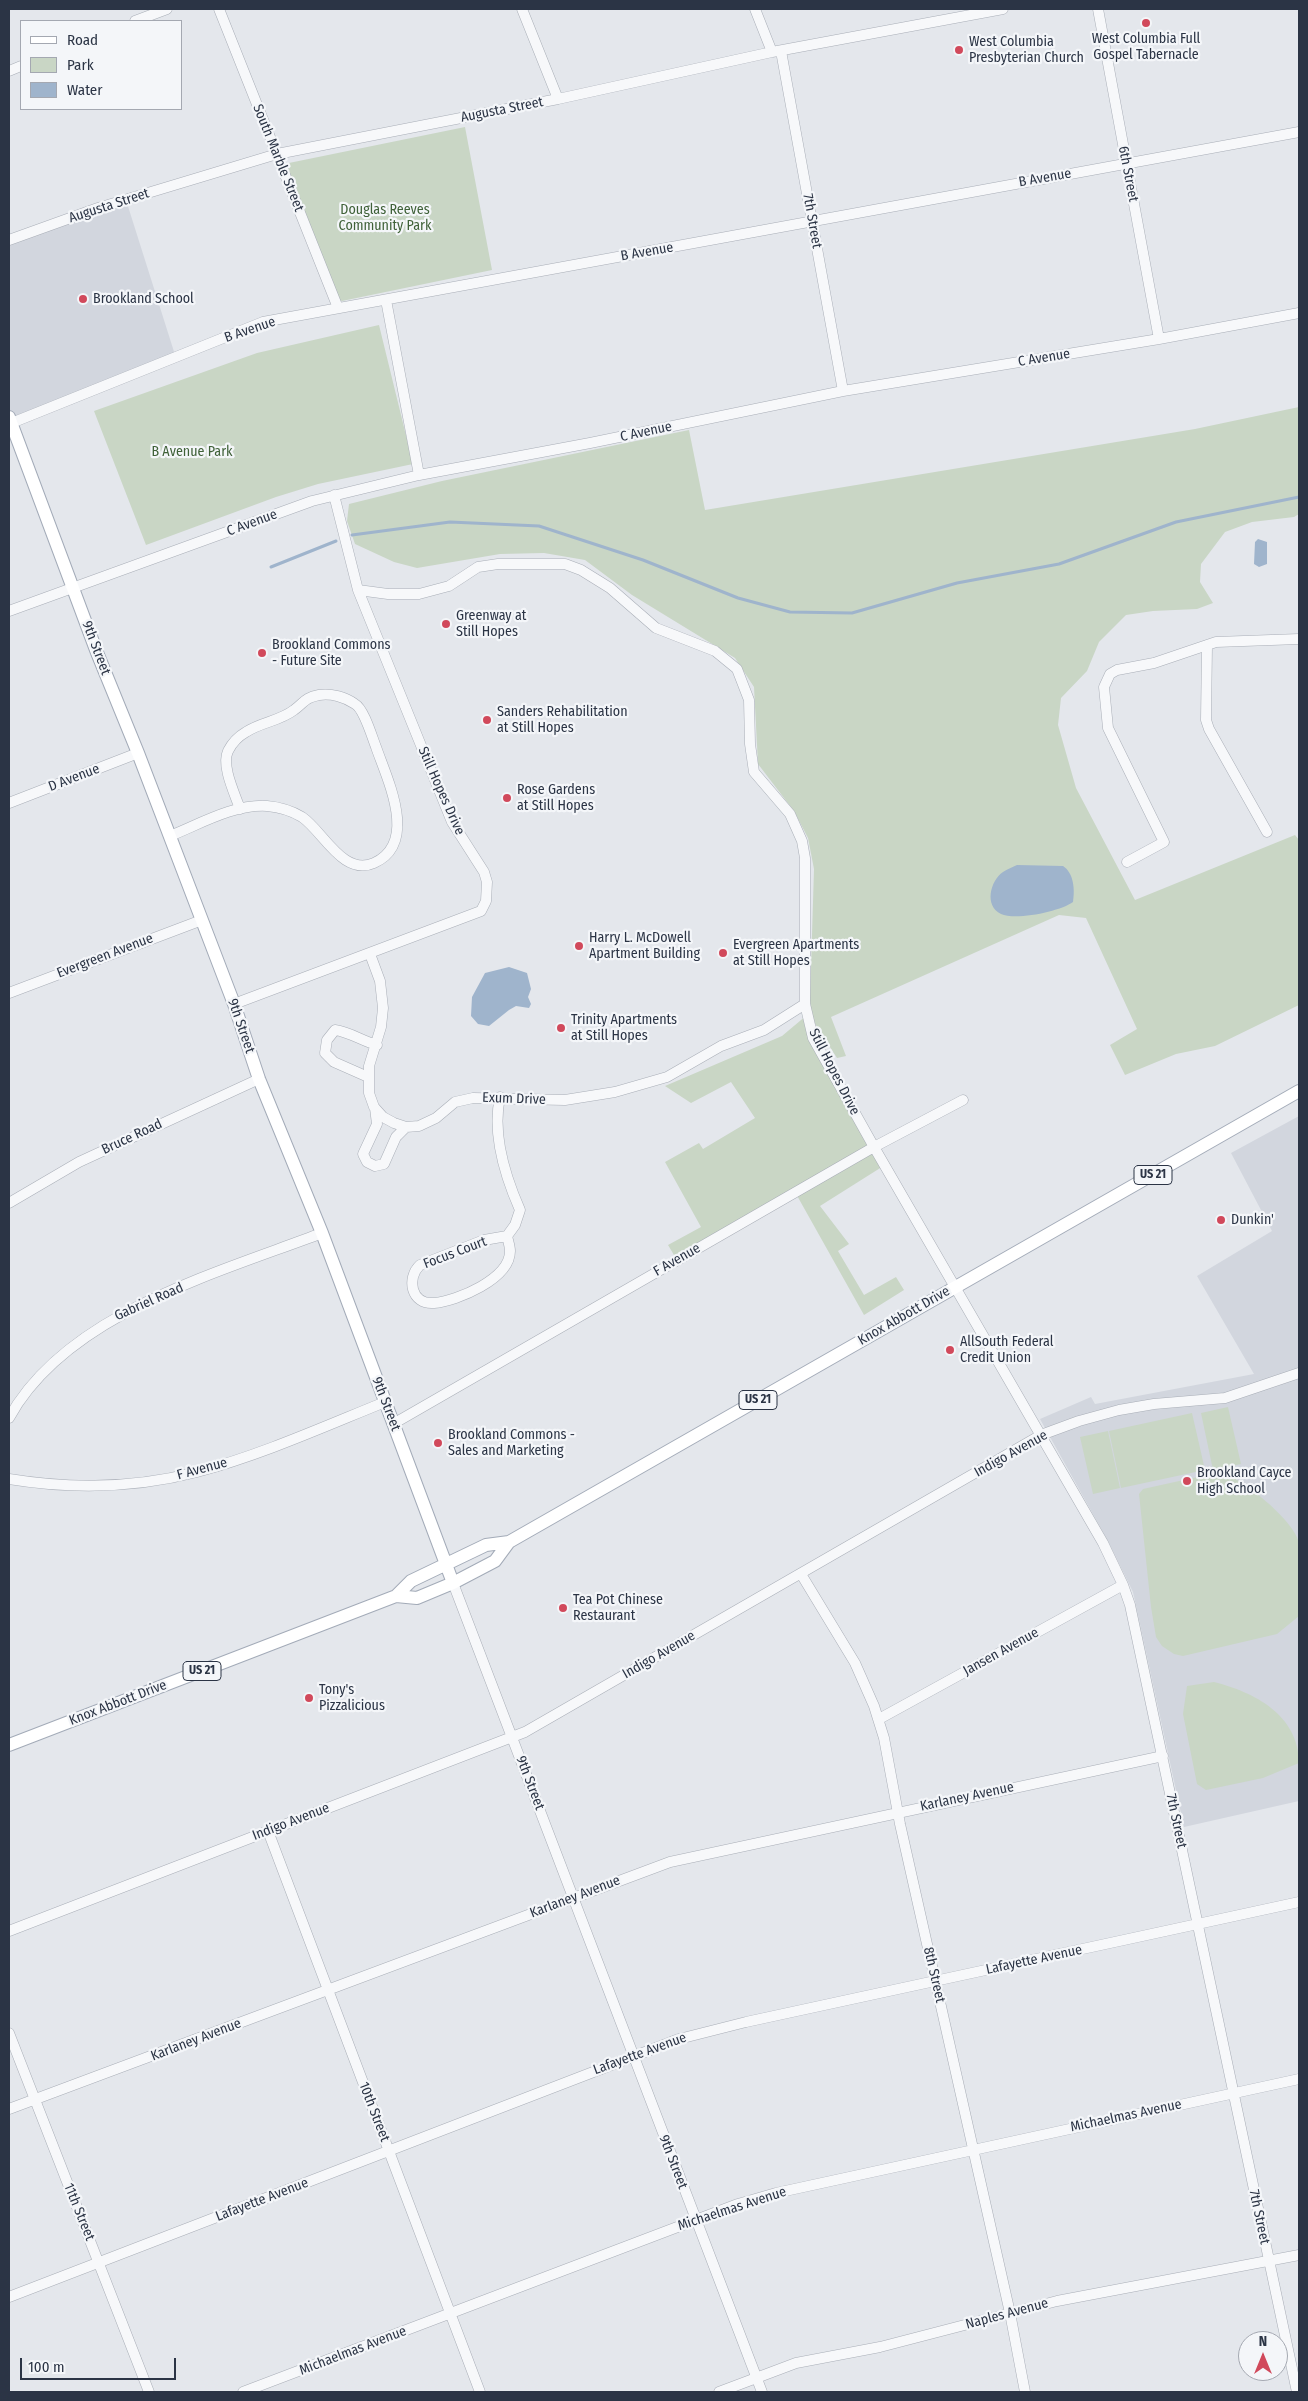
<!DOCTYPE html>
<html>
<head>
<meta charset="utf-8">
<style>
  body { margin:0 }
  #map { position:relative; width:1308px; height:2401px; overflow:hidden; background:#e4e7ec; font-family:"Fira Sans Condensed",sans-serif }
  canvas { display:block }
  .frame { position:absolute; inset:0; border:10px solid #2b3445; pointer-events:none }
  .legend { position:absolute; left:20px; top:20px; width:162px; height:90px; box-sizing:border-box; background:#f4f6f9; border:1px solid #a4a8b1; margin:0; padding:6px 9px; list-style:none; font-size:15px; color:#2b3445 }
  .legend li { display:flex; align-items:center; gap:10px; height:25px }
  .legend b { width:25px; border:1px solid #a4a8b1 }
  .north { position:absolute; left:1238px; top:2331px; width:50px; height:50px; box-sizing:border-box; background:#f4f6f9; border:1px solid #a4a8b1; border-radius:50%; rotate:0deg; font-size:14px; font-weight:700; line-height:20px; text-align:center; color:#2b3445 }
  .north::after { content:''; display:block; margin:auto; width:18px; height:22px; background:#d1495b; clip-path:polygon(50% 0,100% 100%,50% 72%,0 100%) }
  .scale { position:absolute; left:20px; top:2358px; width:156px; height:22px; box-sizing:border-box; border:2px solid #2b3445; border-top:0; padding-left:6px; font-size:15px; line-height:18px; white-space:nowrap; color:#2b3445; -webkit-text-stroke:4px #f4f6f9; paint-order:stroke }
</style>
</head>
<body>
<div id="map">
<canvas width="1308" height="2401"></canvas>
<div class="frame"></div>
<ul class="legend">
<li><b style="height:6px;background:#fff"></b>Road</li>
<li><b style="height:14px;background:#c9d6c5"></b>Park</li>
<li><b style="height:14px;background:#9fb4cc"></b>Water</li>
</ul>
<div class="north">N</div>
<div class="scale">100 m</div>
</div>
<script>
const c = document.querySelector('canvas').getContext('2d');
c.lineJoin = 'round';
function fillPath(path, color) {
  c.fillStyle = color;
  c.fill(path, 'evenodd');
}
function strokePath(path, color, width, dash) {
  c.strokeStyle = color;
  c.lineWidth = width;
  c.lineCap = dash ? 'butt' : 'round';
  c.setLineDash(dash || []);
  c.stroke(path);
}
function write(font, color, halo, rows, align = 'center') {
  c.font = font + ' "Fira Sans Condensed",sans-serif';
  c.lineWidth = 4.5;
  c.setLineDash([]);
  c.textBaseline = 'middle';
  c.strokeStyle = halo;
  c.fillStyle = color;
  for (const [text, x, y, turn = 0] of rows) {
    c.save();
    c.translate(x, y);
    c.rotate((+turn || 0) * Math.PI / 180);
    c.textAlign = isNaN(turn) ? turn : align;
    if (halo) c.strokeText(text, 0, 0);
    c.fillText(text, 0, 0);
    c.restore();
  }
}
const built = new Path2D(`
  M126,200L176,358L10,423L9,240Z
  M1299,1116V1801L1184,1827L1133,1592L1109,1543L1040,1419L1091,1397L1095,1404L1254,1374L1197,1276L1272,1231L1231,1153Z`);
const green = new Path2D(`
  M465,127L492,270L342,301L339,300L284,164Z
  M379,325L413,464L318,484L276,497L146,545L94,411L257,353Z
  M1299,407V514L1294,517L1252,522L1225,532L1201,564L1200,582L1213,603L1197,609L1153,611L1126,615L1099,642L1087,671L1061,698L1058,725L1076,788L1135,900L1295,835L1299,840V1005L1215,1046L1176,1054L1125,1075L1110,1045L1137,1029L1086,918L1059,915L831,1017L846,1056L837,1058L812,1019L810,1001L814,869L808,838L794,811L758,764L754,687L735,658L632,595L585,560L544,553L500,554L417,568L394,562L355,544L347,521L349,504L442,481L689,430L705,510L1195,429Z
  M807,1015L885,1165L820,1206L849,1244L838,1251L864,1295L896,1277L904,1290L864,1315L795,1192L677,1260L668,1245L701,1227L665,1162L699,1143L703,1149L755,1118L731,1082L691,1103L665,1086L782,1036Z
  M1228,1407L1241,1464L1213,1470L1201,1413Z
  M1192,1413L1205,1470L1121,1488L1109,1431Z
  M1108,1431L1120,1488L1093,1494L1080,1437Z
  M1220,1472C1241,1477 1295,1521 1299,1543C1303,1563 1299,1595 1299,1616L1277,1634L1183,1656L1174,1654L1162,1646L1156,1637L1151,1607L1139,1494L1143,1489Z
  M1214,1682C1254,1692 1299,1715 1299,1763L1263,1778L1206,1790L1197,1784L1183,1714L1187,1686Z`);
const water = new Path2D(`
  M1258,539L1267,542V564L1259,567L1254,564L1255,542Z
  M1017,865L1063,866C1074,873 1075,890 1073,902C1061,911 1016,921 1001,914C984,906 990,881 1003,872C1007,869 1013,867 1017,865Z
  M509,967L527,973L531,989L528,997L531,1004L529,1008L516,1006L509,1010L489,1026L478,1024L471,1016L472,997L485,973Z`);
const stream = new Path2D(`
  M352,535L450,522L539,526L643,560L738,598L790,612L852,613L957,583L1059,564L1176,522L1299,497
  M271,567L336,541`);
const minor = new Path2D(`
  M219,9L338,308
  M522,9L558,99
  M755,9L772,52
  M1098,9L1159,339
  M135,21L167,9
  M781,51L843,391
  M9,71L21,66
  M9,240L98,208L277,154L558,99L772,52L1003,9
  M386,300L419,475
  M9,424L263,322L1299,132
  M334,495L358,590L388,594H419L449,586L478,567L498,564H565L581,570L610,588L656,628L715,651L737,669L749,700L750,744L754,772L790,814L802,841L805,858V1004L813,1038L874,1147L1103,1543L1123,1585L1130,1605L1297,2392
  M9,611L312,501L419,475L590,443L843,391L1159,339L1299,313
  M1207,645L1206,720L1209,729L1267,832
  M9,803L138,753
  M170,836C200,824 234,804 267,806C279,807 292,811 302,817C323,831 343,877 374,863C419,843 387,779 376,747C372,737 364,709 355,704C345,697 331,693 319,695C304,698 305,702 294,710C280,721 261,722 246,732C239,736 232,743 228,751C221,766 235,794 240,809
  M1127,862L1164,842L1108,728L1104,687L1110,674L1117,670L1154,663L1216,642L1299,639
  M370,954L380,981L383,1008L381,1027L369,1066V1093L374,1107L383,1117L394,1123L406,1127L419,1126L436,1118L455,1102L473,1098L565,1100L615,1092L667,1077L721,1046L764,1030L805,1004
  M9,993L202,920
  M234,1004L481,911L486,901L487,882L484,872L452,822L358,590
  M368,1077L334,1062L325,1053L327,1040L335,1030C350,1032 362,1041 377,1045
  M500,1097C492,1133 505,1176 520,1210L515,1225L507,1236C508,1241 510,1246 510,1251C510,1279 457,1301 434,1303C411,1305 406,1278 420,1265L484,1240L507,1236
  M375,1108L377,1124L363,1154L367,1162L375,1166L384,1164L396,1137L406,1127
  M9,1203L79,1162L259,1079
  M9,1418C66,1314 217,1273 322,1233
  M393,1424L874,1147L963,1100
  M9,1479C70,1489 136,1488 197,1472C261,1455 323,1427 385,1402
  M801,1574L855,1663L874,1706L884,1738L900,1824L1010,2313L1025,2392
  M453,1583L762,2392
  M879,1719L1123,1585
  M268,1831L480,2392
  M9,1931L525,1732L1041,1435L1079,1421L1119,1410L1154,1404L1225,1398L1299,1373
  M9,2033L149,2392
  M9,2109L670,1862L1163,1756
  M9,2297L679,2039L746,2022L1299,1902
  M243,2392L738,2204L776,2193L1299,2079
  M719,2392L796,2363L880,2347L1057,2301L1299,2255`);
const major = new Path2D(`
  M9,417L96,650L138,753L234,1004L259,1079L322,1233L453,1583
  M396,1596L417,1598L453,1583L495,1561L509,1542
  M9,1745L396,1596L411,1581L486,1545L509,1542L1299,1091`);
const markers = [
  [1146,23,5,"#d1495b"],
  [959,50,5,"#d1495b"],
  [83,299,5,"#d1495b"],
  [446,624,5,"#d1495b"],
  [262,653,5,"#d1495b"],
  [487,720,5,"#d1495b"],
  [507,798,5,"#d1495b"],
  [579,946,5,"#d1495b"],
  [723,953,5,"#d1495b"],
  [561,1028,5,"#d1495b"],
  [1221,1220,5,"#d1495b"],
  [950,1350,5,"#d1495b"],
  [438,1443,5,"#d1495b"],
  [1187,1481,5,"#d1495b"],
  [563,1608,5,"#d1495b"],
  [309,1698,5,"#d1495b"]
];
const shields = [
  [1153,1175,38],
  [758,1400,38],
  [202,1671,38]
];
const shieldNames = [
  ["US 21",1153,1175],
  ["US 21",758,1400],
  ["US 21",202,1671]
];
const poiNames = [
  ["West Columbia Full",1146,39,"center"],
  ["Gospel Tabernacle",1146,55,"center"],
  ["West Columbia",969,42],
  ["Presbyterian Church",969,58],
  ["Brookland School",93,299],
  ["Greenway at",456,616],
  ["Still Hopes",456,632],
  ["Brookland Commons",272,645],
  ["- Future Site",272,661],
  ["Sanders Rehabilitation",497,712],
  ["at Still Hopes",497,728],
  ["Rose Gardens",517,790],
  ["at Still Hopes",517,806],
  ["Harry L. McDowell",589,938],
  ["Apartment Building",589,954],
  ["Evergreen Apartments",733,945],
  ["at Still Hopes",733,961],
  ["Trinity Apartments",571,1020],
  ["at Still Hopes",571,1036],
  ["Dunkin'",1231,1220],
  ["AllSouth Federal",960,1342],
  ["Credit Union",960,1358],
  ["Brookland Commons -",448,1435],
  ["Sales and Marketing",448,1451],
  ["Brookland Cayce",1197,1473],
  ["High School",1197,1489],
  ["Tea Pot Chinese",573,1600],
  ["Restaurant",573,1616],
  ["Tony's",319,1690],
  ["Pizzalicious",319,1706]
];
const streetNames = [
  ["Augusta Street",502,110,-11],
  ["South Marble Street",278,158,68],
  ["6th Street",1128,174,79],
  ["B Avenue",1045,178,-10],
  ["Augusta Street",109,206,-18],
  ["7th Street",812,221,80],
  ["B Avenue",647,252,-10],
  ["B Avenue",250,330,-19],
  ["C Avenue",1044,358,-9],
  ["C Avenue",646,432,-12],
  ["C Avenue",252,523,-20],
  ["9th Street",96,648,69],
  ["D Avenue",74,778,-21],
  ["Still Hopes Drive",441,791,66],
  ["Evergreen Avenue",105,956,-21],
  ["9th Street",241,1026,71],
  ["Still Hopes Drive",834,1072,63],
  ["Exum Drive",514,1099,2],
  ["Bruce Road",132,1137,-25],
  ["Focus Court",455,1253,-21],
  ["F Avenue",677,1260,-30],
  ["Gabriel Road",149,1302,-24],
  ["Knox Abbott Drive",904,1316,-30],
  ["9th Street",386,1404,69],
  ["Indigo Avenue",1011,1454,-29],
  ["F Avenue",202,1469,-15],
  ["Jansen Avenue",1001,1652,-29],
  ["Indigo Avenue",659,1655,-30],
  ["Knox Abbott Drive",118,1703,-21],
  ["9th Street",530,1783,69],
  ["Karlaney Avenue",967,1797,-12],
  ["7th Street",1176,1821,78],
  ["Indigo Avenue",291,1822,-21],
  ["Karlaney Avenue",575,1897,-21],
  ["Lafayette Avenue",1034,1960,-12],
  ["8th Street",934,1975,77],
  ["Karlaney Avenue",196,2040,-21],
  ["Lafayette Avenue",640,2054,-20],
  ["10th Street",374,2112,69],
  ["Michaelmas Avenue",1126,2116,-12],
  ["9th Street",673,2162,69],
  ["Lafayette Avenue",262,2200,-21],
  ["Michaelmas Avenue",732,2209,-18],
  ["11th Street",79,2212,68],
  ["7th Street",1259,2217,78],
  ["Naples Avenue",1007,2314,-15],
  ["Michaelmas Avenue",353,2351,-21]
];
const parkNames = [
  ["Douglas Reeves",385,210],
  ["Community Park",385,226],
  ["B Avenue Park",192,452]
];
fillPath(built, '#d2d6de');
fillPath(green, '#c9d6c5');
fillPath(water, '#9fb4cc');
strokePath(stream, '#9fb4cc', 3);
strokePath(minor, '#a9aeb7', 11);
strokePath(major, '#a3abb8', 14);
strokePath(minor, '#f7f8fa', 10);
strokePath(major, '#fff', 12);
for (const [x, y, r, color] of markers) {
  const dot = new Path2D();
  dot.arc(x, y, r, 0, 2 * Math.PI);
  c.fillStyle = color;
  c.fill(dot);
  strokePath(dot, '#f4f6f9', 2);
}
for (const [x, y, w] of shields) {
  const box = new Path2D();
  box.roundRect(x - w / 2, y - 9.5, w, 19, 4);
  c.fillStyle = '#f4f6f9';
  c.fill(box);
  strokePath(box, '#2b3445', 1);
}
write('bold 12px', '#2b3445', null, shieldNames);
write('14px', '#2b3445', '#f4f6f9', poiNames, 'left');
write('14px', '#2b3445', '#f4f6f9', streetNames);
write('14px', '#3f6138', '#f4f6f9', parkNames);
</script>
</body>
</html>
